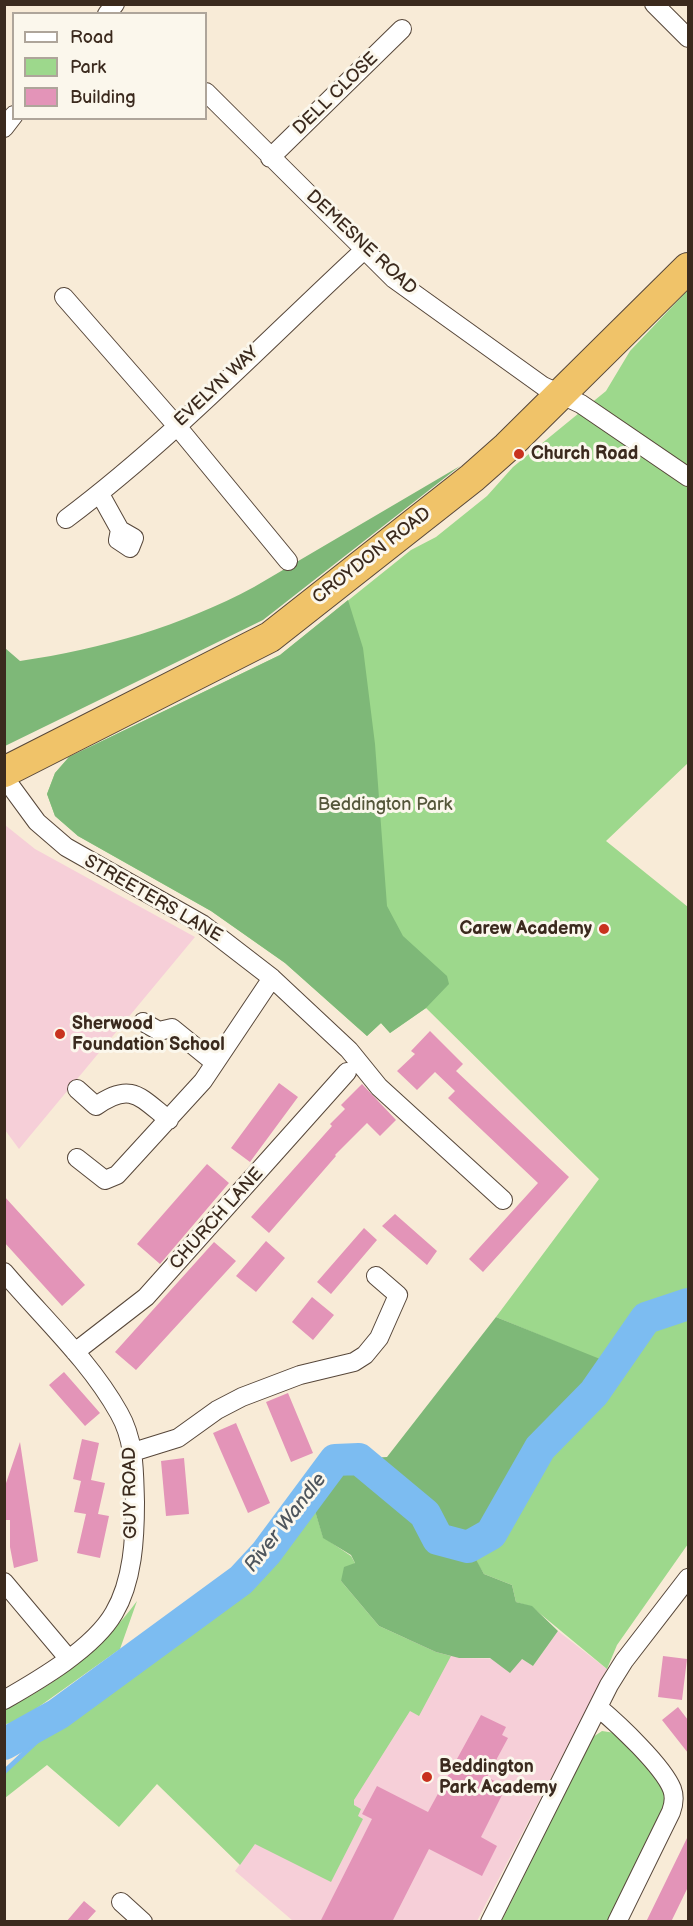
<!DOCTYPE html>
<html>
<head>
<meta charset="utf-8">
<style>
  body { margin:0 }
  #map { position:relative; width:693px; height:1926px; overflow:hidden; background:#f8ebd7; font-family:"Balsamiq Sans",sans-serif }
  canvas { display:block }
  .frame { position:absolute; inset:0; border:6px solid #3b2a1e; pointer-events:none }
  .legend { position:absolute; left:12px; top:12px; width:195px; height:108px; box-sizing:border-box; background:#fbf7ec; border:2px solid #aea59a; margin:0; padding:8px 10px; list-style:none; font-size:18px; color:#3b2a1e }
  .legend li { display:flex; align-items:center; gap:12px; height:30px }
  .legend b { width:30px; border:2px solid #aea59a }
</style>
</head>
<body>
<div id="map">
<canvas width="693" height="1926"></canvas>
<div class="frame"></div>
<ul class="legend">
<li><b style="height:8px;background:#fff"></b>Road</li>
<li><b style="height:16px;background:#9dd88c"></b>Park</li>
<li><b style="height:16px;background:#e394b8"></b>Building</li>
</ul>
</div>
<script>
const c = document.querySelector('canvas').getContext('2d');
c.lineJoin = 'round';
function fillPath(path, color) {
  c.fillStyle = color;
  c.fill(path, 'evenodd');
}
function strokePath(path, color, width, dash) {
  c.strokeStyle = color;
  c.lineWidth = width;
  c.lineCap = dash ? 'butt' : 'round';
  c.setLineDash(dash || []);
  c.stroke(path);
}
function write(font, color, halo, rows, align = 'center') {
  c.font = font + ' "Balsamiq Sans",sans-serif';
  c.lineWidth = 6;
  c.setLineDash([]);
  c.textBaseline = 'middle';
  c.strokeStyle = halo;
  c.fillStyle = color;
  for (const [text, x, y, turn = 0] of rows) {
    c.save();
    c.translate(x, y);
    c.rotate((+turn || 0) * Math.PI / 180);
    c.textAlign = isNaN(turn) ? turn : align;
    if (halo) c.strokeText(text, 0, 0);
    c.fillText(text, 0, 0);
    c.restore();
  }
}
const built = new Path2D(`
  M5,825L35,849L195,937L19,1149L5,1130Z
  M558,1631L607,1669L477,1921H293L235,1871L407,1638L459,1658L522,1659L533,1666Z`);
const green = new Path2D(`
  M688,290V763L606,841L688,907V1544L617,1645L607,1669L532,1607L516,1602L512,1585L484,1574L473,1556L500,1497L532,1442L590,1387L600,1360L496,1317L599,1179L426,1008L390,1033L381,1023L367,1036L285,963L211,911L78,836L55,816L47,794L55,773L69,757L280,655L411,550L436,537L487,496L513,467L606,391L630,351Z
  M310,1494L323,1537L351,1556L355,1563L341,1581L379,1626L436,1652L451,1656L419,1716L410,1711L354,1800V1805L361,1809L358,1816L363,1819L331,1882L255,1844L240,1865L157,1784L119,1827L47,1765L5,1798V1772L37,1741L58,1714L241,1580L266,1553Z
  M137,1601L120,1649L16,1723L5,1724L4,1709C58,1685 102,1648 137,1601Z
  M602,1731L615,1733L622,1738L662,1785L667,1803L610,1921L501,1922L593,1737Z`);
const forest = new Path2D(`
  M460,466L263,620L5,746V648L20,661C103,649 181,626 254,587Z
  M348,600L363,648L375,744L387,906L403,936L447,976L449,984L426,1008L390,1033L381,1023L367,1036L285,963L211,911L78,836L55,816L47,794L55,773L69,757L280,655Z
  M496,1317L600,1359L590,1387L532,1442L500,1497L474,1556L484,1574L512,1585L516,1602L532,1606L558,1631L533,1666L522,1659L510,1673L490,1658H459L436,1652L379,1626L341,1581L344,1567L355,1563L351,1555L323,1538L310,1494L335,1460L387,1457Z`);
const stream = new Path2D(`
  M4,1772L37,1741L58,1714`);
const river = new Path2D(`
  M4,1744L58,1714L241,1580L266,1553L335,1460L359,1459L425,1514L438,1539L468,1547L491,1534L540,1448L594,1393L646,1318L688,1304`);
const building = new Path2D(`
  M430,1031L463,1064L456,1071L569,1177L483,1272L469,1259L538,1183L448,1098L455,1091L435,1072L417,1090L397,1071L415,1054L411,1051Z
  M279,1083L298,1097L250,1162L231,1148Z
  M362,1084L396,1120L380,1136L367,1123L335,1155L336,1156L269,1233L251,1217L332,1126L330,1124L345,1109L341,1105Z
  M207,1164L229,1183L160,1264L137,1244Z
  M4,1196L85,1285L62,1306L4,1242Z
  M395,1214L437,1251L427,1265L382,1226Z
  M364,1228L377,1240L331,1294L317,1282Z
  M266,1241L285,1258L256,1292L236,1276Z
  M214,1242L236,1261L136,1370L115,1352Z
  M312,1297L334,1315L313,1340L292,1322Z
  M64,1372L100,1413L85,1426L49,1385Z
  M288,1393L313,1453L291,1462L266,1402Z
  M236,1423L270,1503L248,1513L213,1433Z
  M82,1439L99,1443L91,1480L105,1483L98,1514L109,1516L100,1558L77,1553L86,1514L74,1512L81,1481L73,1479Z
  M20,1442L38,1561L14,1568L10,1547V1520H4V1489Z
  M184,1458L189,1514L166,1516L161,1461Z
  M663,1656L687,1659L682,1700L658,1697Z
  M678,1707L688,1720V1753L662,1720Z
  M481,1715L506,1727L502,1735L508,1738L487,1777L506,1787L481,1837L497,1846L482,1876L429,1849L392,1922H320L372,1819L362,1814L377,1786L428,1812Z
  M688,1836V1887L671,1922H646Z
  M84,1901L96,1911L86,1922H66Z`);
const minor = new Path2D(`
  M654,4L688,38
  M107,14L115,4
  M206,92L394,279L543,386L581,404L688,477
  M4,128L14,115
  M270,158L402,29
  M64,297L176,425L288,561
  M100,494L120,530L134,538L130,548L118,540L120,530
  M66,519C170,441 267,340 363,251
  M4,777L37,822L66,847L202,924L272,978L349,1050L379,1087L503,1200
  M143,1022L159,1031L172,1028L215,1063
  M77,1089L96,1106C131,1081 140,1097 169,1120
  M77,1158L105,1180L117,1175L203,1081L272,978
  M4,1272C43,1318 90,1361 119,1413C135,1441 134,1471 135,1502C135,1538 133,1581 114,1613C94,1648 39,1680 4,1700
  M75,1352L146,1297L347,1072
  M133,1452L178,1438L217,1410L242,1397L300,1375L354,1362L365,1355L379,1338L398,1295L376,1276
  M4,1582L68,1658
  M599,1708C618,1724 663,1766 672,1789C675,1797 674,1804 671,1812L617,1922
  M121,1902L143,1922
  M490,1922L609,1685L624,1661L688,1578`);
const trunk = new Path2D(`
  M4,772L270,637L472,478L507,447L688,268`);
const markers = [
  [519,454,6,"#c8321e"],
  [604,929,6,"#c8321e"],
  [60,1034,6,"#c8321e"],
  [427,1777,6,"#c8321e"]
];
const streetNames = [
  ["DELL CLOSE",336,94,-44],
  ["DEMESNE ROAD",361,243,43],
  ["EVELYN WAY",217,387,-43],
  ["CROYDON ROAD",372,556,-38],
  ["STREETERS LANE",153,899,30],
  ["CHURCH LANE",217,1219,-48],
  ["GUY ROAD",131,1493,-91]
];
const poiNames = [
  ["Church Road",531,454],
  ["Carew Academy",592,929,"right"],
  ["Sherwood",72,1024],
  ["Foundation School",72,1045],
  ["Beddington",439,1767],
  ["Park Academy",439,1788]
];
const parkNames = [
  ["Beddington Park",385,805]
];
const waterNames = [
  ["River Wandle",286,1523,-52]
];
fillPath(built, '#f6cfd8');
fillPath(green, '#9dd88c');
fillPath(forest, '#7eb878');
strokePath(stream, '#7cbcf1', 5);
strokePath(river, '#7cbcf1', 32);
fillPath(building, '#e394b8');
strokePath(minor, '#57473a', 20);
strokePath(trunk, '#57473a', 32);
strokePath(minor, '#fff', 18);
strokePath(trunk, '#f0c369', 30);
for (const [x, y, r, color] of markers) {
  const dot = new Path2D();
  dot.arc(x, y, r, 0, 2 * Math.PI);
  c.fillStyle = color;
  c.fill(dot);
  strokePath(dot, '#fbf7ec', 2);
}
write('18px', '#3b2a1e', '#fbf7ec', streetNames);
write('bold 18px', '#3b2a1e', '#fbf7ec', poiNames, 'left');
write('18px', '#54563a', '#fbf7ec', parkNames);
write('italic 20px', '#4e565d', '#fbf7ec', waterNames);
</script>
</body>
</html>
